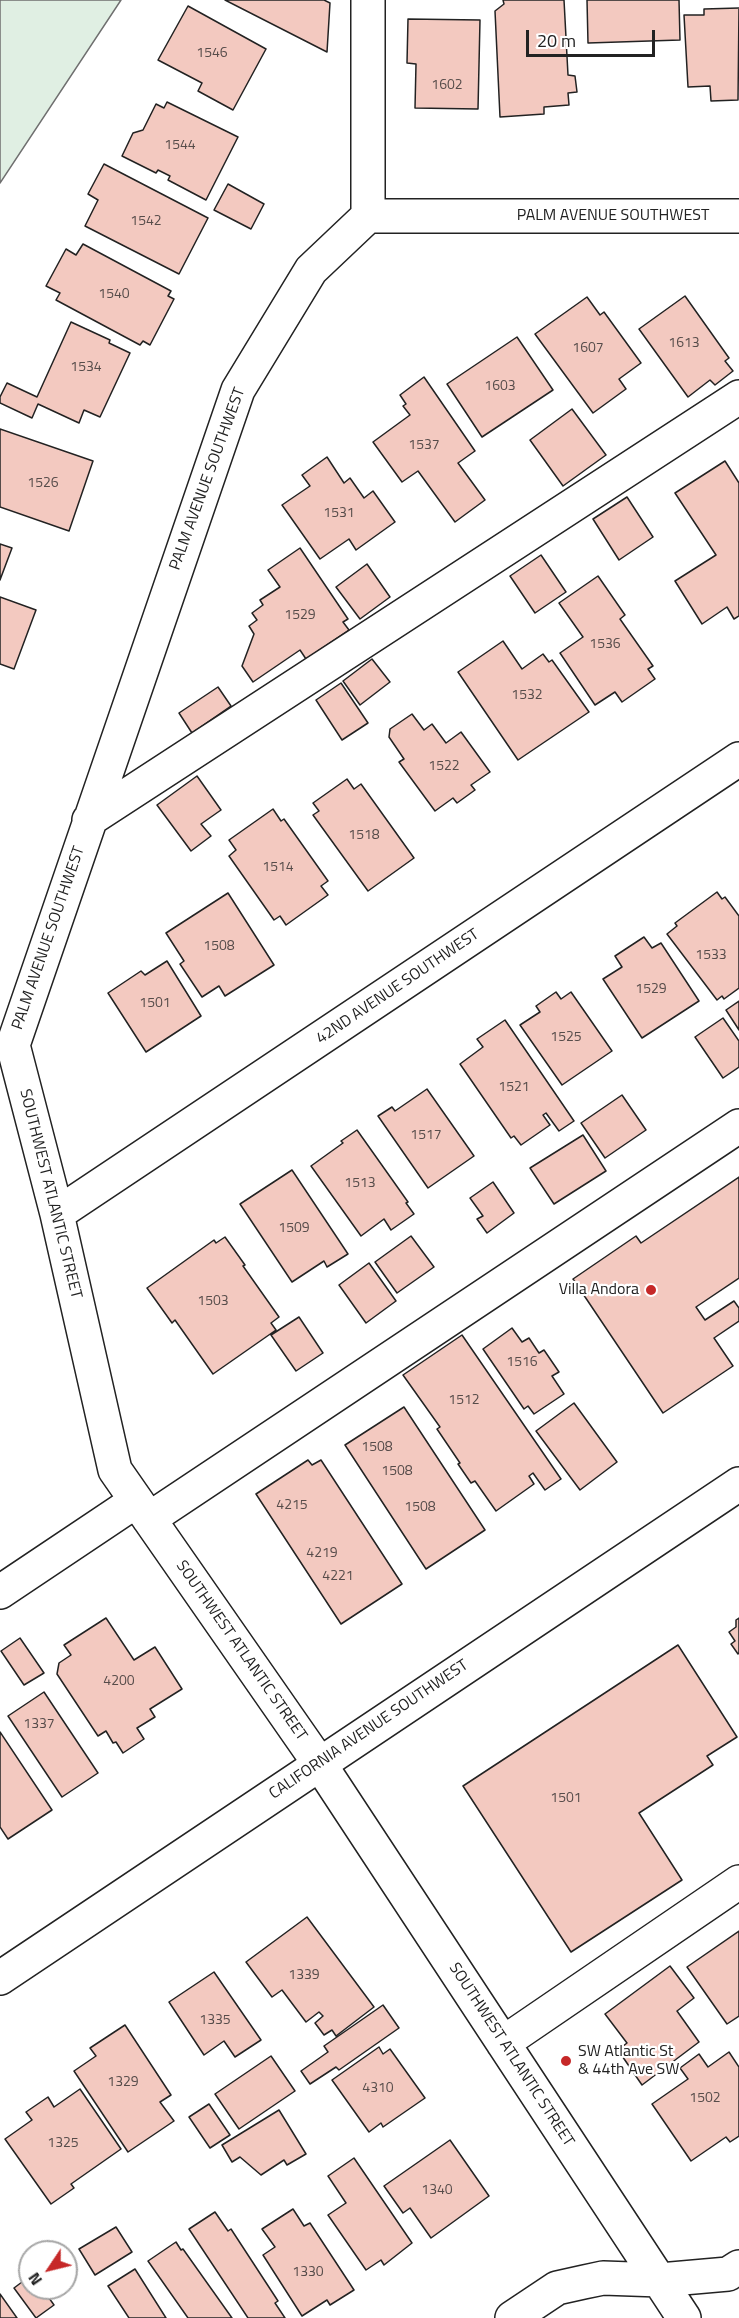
<!DOCTYPE html>
<html>
<head>
<meta charset="utf-8">
<style>
  body { margin:0 }
  #map { position:relative; width:739px; height:2318px; overflow:hidden; background:#fff; font-family:"Titillium Web",sans-serif }
  canvas { display:block }
  .north { position:absolute; left:18px; top:2240px; width:60px; height:60px; box-sizing:border-box; background:#fff; border:2px solid #a7a7a7; border-radius:50%; rotate:235deg; font-size:16px; font-weight:700; line-height:24px; text-align:center; color:#222 }
  .north::after { content:''; display:block; margin:auto; width:21px; height:27px; background:#c62828; clip-path:polygon(50% 0,100% 100%,50% 72%,0 100%) }
  .scale { position:absolute; left:526px; top:30px; width:129px; height:27px; box-sizing:border-box; border:3px solid #222; border-top:0; padding-left:8px; font-size:18px; line-height:21px; white-space:nowrap; color:#222; -webkit-text-stroke:4px #fff; paint-order:stroke }
</style>
</head>
<body>
<div id="map">
<canvas width="739" height="2318"></canvas>
<div class="north">N</div>
<div class="scale">20 m</div>
</div>
<script>
const c = document.querySelector('canvas').getContext('2d');
c.lineJoin = 'round';
function fillPath(path, color) {
  c.fillStyle = color;
  c.fill(path, 'evenodd');
}
function strokePath(path, color, width, dash) {
  c.strokeStyle = color;
  c.lineWidth = width;
  c.lineCap = dash ? 'butt' : 'round';
  c.setLineDash(dash || []);
  c.stroke(path);
}
function write(font, color, halo, rows, align = 'center') {
  c.font = font + ' "Titillium Web",sans-serif';
  c.lineWidth = 4.5;
  c.setLineDash([]);
  c.textBaseline = 'middle';
  c.strokeStyle = halo;
  c.fillStyle = color;
  for (const [text, x, y, turn = 0] of rows) {
    c.save();
    c.translate(x, y);
    c.rotate((+turn || 0) * Math.PI / 180);
    c.textAlign = isNaN(turn) ? turn : align;
    if (halo) c.strokeText(text, 0, 0);
    c.fillText(text, 0, 0);
    c.restore();
  }
}
const green = new Path2D(`
  M0,0H121L0,183Z`);
const building = new Path2D(`
  M225,0H324L330,3L327,52Z
  M503,0H564L568,75L575,76L577,92L568,93L569,105L544,107V114L500,117L495,11L504,4Z
  M587,0H679L680,40L588,43Z
  M188,6L266,49L233,110L198,91L202,83L158,60Z
  M739,8L738,100L711,101L710,86L688,87L684,15H704V9Z
  M408,19L480,20L478,109L415,108L416,64L407,63Z
  M167,102L238,137L206,200L168,180L170,176L158,170L156,173L122,156L133,133L143,130L156,104L164,108Z
  M104,164L208,218L179,274L85,226L98,200L88,194Z
  M228,184L264,204L251,229L214,210Z
  M83,244L171,291L168,296L174,299L150,345L143,341L140,345L56,300L60,293L46,286L66,249L76,255Z
  M685,296L729,358L725,361L733,371L715,385L710,380L688,397L639,329Z
  M587,297L600,315L604,312L641,363L619,379L626,389L593,413L535,334Z
  M71,322L110,340L109,343L130,353L100,417L84,410L79,423L38,404L32,418L0,403V397L7,383L37,397Z
  M517,337L553,390L482,437L447,384Z
  M424,377L475,451L458,463L485,500L455,522L418,471L402,482L373,442L410,415L403,406L406,404L400,395Z
  M572,409L606,455L563,486L530,440Z
  M0,429L93,461L69,531L0,507Z
  M327,457L344,483L350,478L364,498L373,491L395,522L356,550L349,539L320,559L282,505L310,486L302,475Z
  M725,461L739,483V616L734,619L727,607L702,624L675,581L716,555L675,493Z
  M627,497L653,537L619,560L593,519Z
  M0,544L12,548L0,580Z
  M300,548L348,619L343,622L349,630L306,659L300,650L253,682L242,666L254,634L249,626L257,620L252,613L263,605L260,600L280,587L268,570Z
  M541,555L566,592L535,613L510,576Z
  M367,564L390,597L360,619L336,587Z
  M598,576L625,615L620,619L653,666L648,669L655,679L622,702L615,692L595,705L560,653L583,637L559,603Z
  M0,597L36,610L14,669L0,664Z
  M503,641L522,669L543,654L549,662L552,660L589,712L518,760L458,672Z
  M372,659L390,682L360,705L343,681Z
  M341,683L368,723L342,740L316,700Z
  M218,687L231,706L192,733L179,713Z
  M412,714L424,730L432,724L446,743L461,732L490,772L471,785L475,790L457,803L453,798L435,811L399,762L404,759L389,737L390,729Z
  M197,776L221,810L201,824L211,836L191,851L157,805Z
  M347,779L354,789L361,784L414,858L368,891L313,815L319,811L313,803Z
  M273,809L281,821L284,819L328,881L321,886L328,895L286,925L280,916L274,920L229,856L236,850L229,840Z
  M717,892L722,899L725,897L739,916V988L724,999L722,996L717,1000L667,934L677,926L675,923Z
  M228,893L274,965L225,996L219,986L202,997L180,964L184,961L166,933Z
  M644,937L652,948L661,943L699,1001L642,1038L603,979L622,967L615,956Z
  M167,961L201,1016L146,1052L108,993L141,971L145,975Z
  M556,992L561,999L571,992L612,1051L562,1085L520,1025L540,1012L536,1006Z
  M739,1001V1030L726,1010Z
  M723,1018L739,1041V1067L723,1078L695,1037Z
  M505,1020L574,1121L559,1131L546,1113L543,1115L550,1125L521,1145L514,1136L511,1138L460,1064L483,1047L477,1039Z
  M427,1089L474,1156L428,1188L378,1116L392,1107L395,1111Z
  M622,1095L646,1130L605,1158L581,1123Z
  M357,1130L408,1202L406,1203L414,1214L391,1230L384,1219L361,1236L311,1166L343,1143L341,1141Z
  M583,1135L606,1171L554,1204L530,1168Z
  M292,1170L348,1254L327,1267L324,1261L292,1282L240,1204Z
  M739,1177V1278L696,1307L705,1320L734,1301L739,1308V1321L714,1338L733,1366L663,1413L573,1279L636,1236L641,1243Z
  M493,1182L514,1213L487,1233L477,1219L483,1216L470,1198Z
  M411,1236L434,1267L397,1293L375,1262Z
  M225,1237L245,1265L243,1266L279,1317L271,1323L276,1330L213,1374L175,1320L172,1323L147,1288L214,1240L216,1243Z
  M369,1263L396,1301L366,1323L339,1285Z
  M299,1317L323,1353L296,1371L271,1335Z
  M512,1328L522,1342L529,1338L539,1353L544,1350L559,1372L552,1376L564,1394L534,1414L528,1406L524,1409L483,1349Z
  M462,1335L561,1479L545,1490L533,1473L529,1476L534,1484L496,1511L475,1481L471,1483L458,1464L460,1463L437,1429L440,1427L403,1375Z
  M574,1403L617,1462L580,1490L536,1431Z
  M404,1407L485,1530L426,1569L345,1445Z
  M308,1460L312,1465L321,1460L402,1584L341,1624L256,1494Z
  M106,1618L134,1660L155,1647L182,1689L150,1709L155,1717L137,1728L144,1739L123,1753L116,1742L113,1743L106,1731L98,1736L57,1674L59,1663L71,1655L64,1645Z
  M739,1618V1653L738,1654L731,1644L735,1641L729,1632L736,1627V1620Z
  M20,1638L44,1673L24,1685L1,1651Z
  M678,1645L737,1737L707,1756L713,1765L639,1813L682,1880L571,1952L463,1786Z
  M44,1692L98,1773L62,1797L8,1716Z
  M0,1732L52,1810L8,1839L0,1827Z
  M307,1917L374,2007L336,2036L332,2030L324,2035L315,2023L323,2016L319,2012L306,2022L282,1990L272,1997L246,1962Z
  M739,1931V2016L727,2024L687,1967Z
  M670,1966L694,1998L677,2011L699,2042L642,2085L618,2050L627,2043L605,2014Z
  M214,1972L261,2040L235,2057L224,2041L204,2055L169,2002Z
  M383,2005L399,2028L339,2070L336,2067L310,2084L301,2071L328,2052L324,2046Z
  M125,2025L171,2095L160,2102L174,2121L128,2152L74,2071L96,2056L90,2048Z
  M379,2047L383,2054L390,2049L425,2098L383,2127L381,2123L369,2132L332,2080Z
  M729,2052L739,2067V2136L730,2142L726,2137L691,2161L652,2104L688,2079L680,2068L699,2054L708,2067Z
  M271,2056L295,2091L239,2129L215,2094Z
  M80,2089L121,2149L71,2184L74,2188L51,2204L5,2139L32,2120L26,2112L48,2097L54,2107Z
  M209,2104L230,2135L210,2148L189,2117Z
  M279,2110L306,2154L287,2165L284,2160L261,2175L240,2157L232,2162L222,2145Z
  M450,2140L489,2196L431,2238L410,2208L403,2213L384,2186Z
  M354,2158L412,2243L384,2265L381,2260L366,2270L328,2215L346,2203L328,2176Z
  M293,2209L304,2226L310,2223L354,2290L330,2305L327,2300L302,2316L263,2255L275,2247L262,2229Z
  M215,2212L228,2231L231,2229L278,2301L275,2303L285,2318H248L189,2229Z
  M116,2227L132,2252L95,2275L79,2249Z
  M176,2242L181,2250L183,2249L232,2318H188L148,2261Z
  M135,2269L166,2318H129L108,2286Z
  M30,2276V2288H42L54,2305L36,2318L14,2288Z
  M0,2294L17,2318H0Z`);
const minor = new Path2D(`
  M368,216V0
  M89,820L739,397
  M13,1045L57,1214L115,1470L319,1763L684,2318
  M13,1045L238,390L311,270L368,216H739
  M57,1214L739,759
  M149,1519L739,1126
  M0,1592L136,1501
  M503,2043L739,1882
  M512,2318L557,2288L584,2282L603,2278L660,2280L728,2274L739,2267`);
const major = new Path2D(`
  M0,1978L739,1484`);
const markers = [
  [651,1290,6,"#c62828"],
  [566,2061,6,"#c62828"]
];
const numberNames = [
  ["1546",212,54],
  ["1602",447,86],
  ["1544",180,146],
  ["1542",146,222],
  ["1540",114,295],
  ["1613",684,344],
  ["1607",588,349],
  ["1534",86,368],
  ["1603",500,387],
  ["1537",424,446],
  ["1526",43,484],
  ["1531",339,514],
  ["1529",300,616],
  ["1536",605,645],
  ["1532",527,696],
  ["1522",444,767],
  ["1518",364,836],
  ["1514",278,868],
  ["1508",219,947],
  ["1533",711,956],
  ["1529",651,990],
  ["1501",155,1004],
  ["1525",566,1038],
  ["1521",514,1088],
  ["1517",426,1136],
  ["1513",360,1184],
  ["1509",294,1229],
  ["1503",213,1302],
  ["1516",522,1363],
  ["1512",464,1401],
  ["1508",377,1448],
  ["1508",397,1472],
  ["4215",292,1506],
  ["1508",420,1508],
  ["4219",322,1554],
  ["4221",338,1577],
  ["4200",119,1682],
  ["1337",39,1725],
  ["1501",566,1799],
  ["1339",304,1976],
  ["1335",215,2021],
  ["1329",123,2083],
  ["4310",378,2089],
  ["1502",705,2099],
  ["1325",63,2144],
  ["1340",437,2191],
  ["1330",308,2273]
];
const streetNames = [
  ["PALM AVENUE SOUTHWEST",613,216],
  ["PALM AVENUE SOUTHWEST",208,479,-70],
  ["PALM AVENUE SOUTHWEST",49,938,-71],
  ["42ND AVENUE SOUTHWEST",398,987,-34],
  ["SOUTHWEST ATLANTIC STREET",50,1194,76],
  ["SOUTHWEST ATLANTIC STREET",241,1651,55],
  ["CALIFORNIA AVENUE SOUTHWEST",369,1730,-34],
  ["SOUTHWEST ATLANTIC STREET",511,2055,57]
];
const poiNames = [
  ["Villa Andora",639,1290],
  ["SW Atlantic St",578,2052,"left"],
  ["& 44th Ave SW",578,2070,"left"]
];
fillPath(green, '#e0efe3');
strokePath(green, '#6f6f6f', 1.5);
fillPath(building, '#f3c9c0');
strokePath(building, '#222', 1.5);
strokePath(minor, '#222', 36);
strokePath(major, '#222', 36);
strokePath(minor, '#fff', 33);
strokePath(major, '#fff', 33);
for (const [x, y, r, color] of markers) {
  const dot = new Path2D();
  dot.arc(x, y, r, 0, 2 * Math.PI);
  c.fillStyle = color;
  c.fill(dot);
  strokePath(dot, '#fff', 2);
}
write('14px', '#564c4a', null, numberNames);
write('16px', '#222', '#fff', streetNames);
write('16px', '#222', '#fff', poiNames, 'right');
</script>
</body>
</html>
